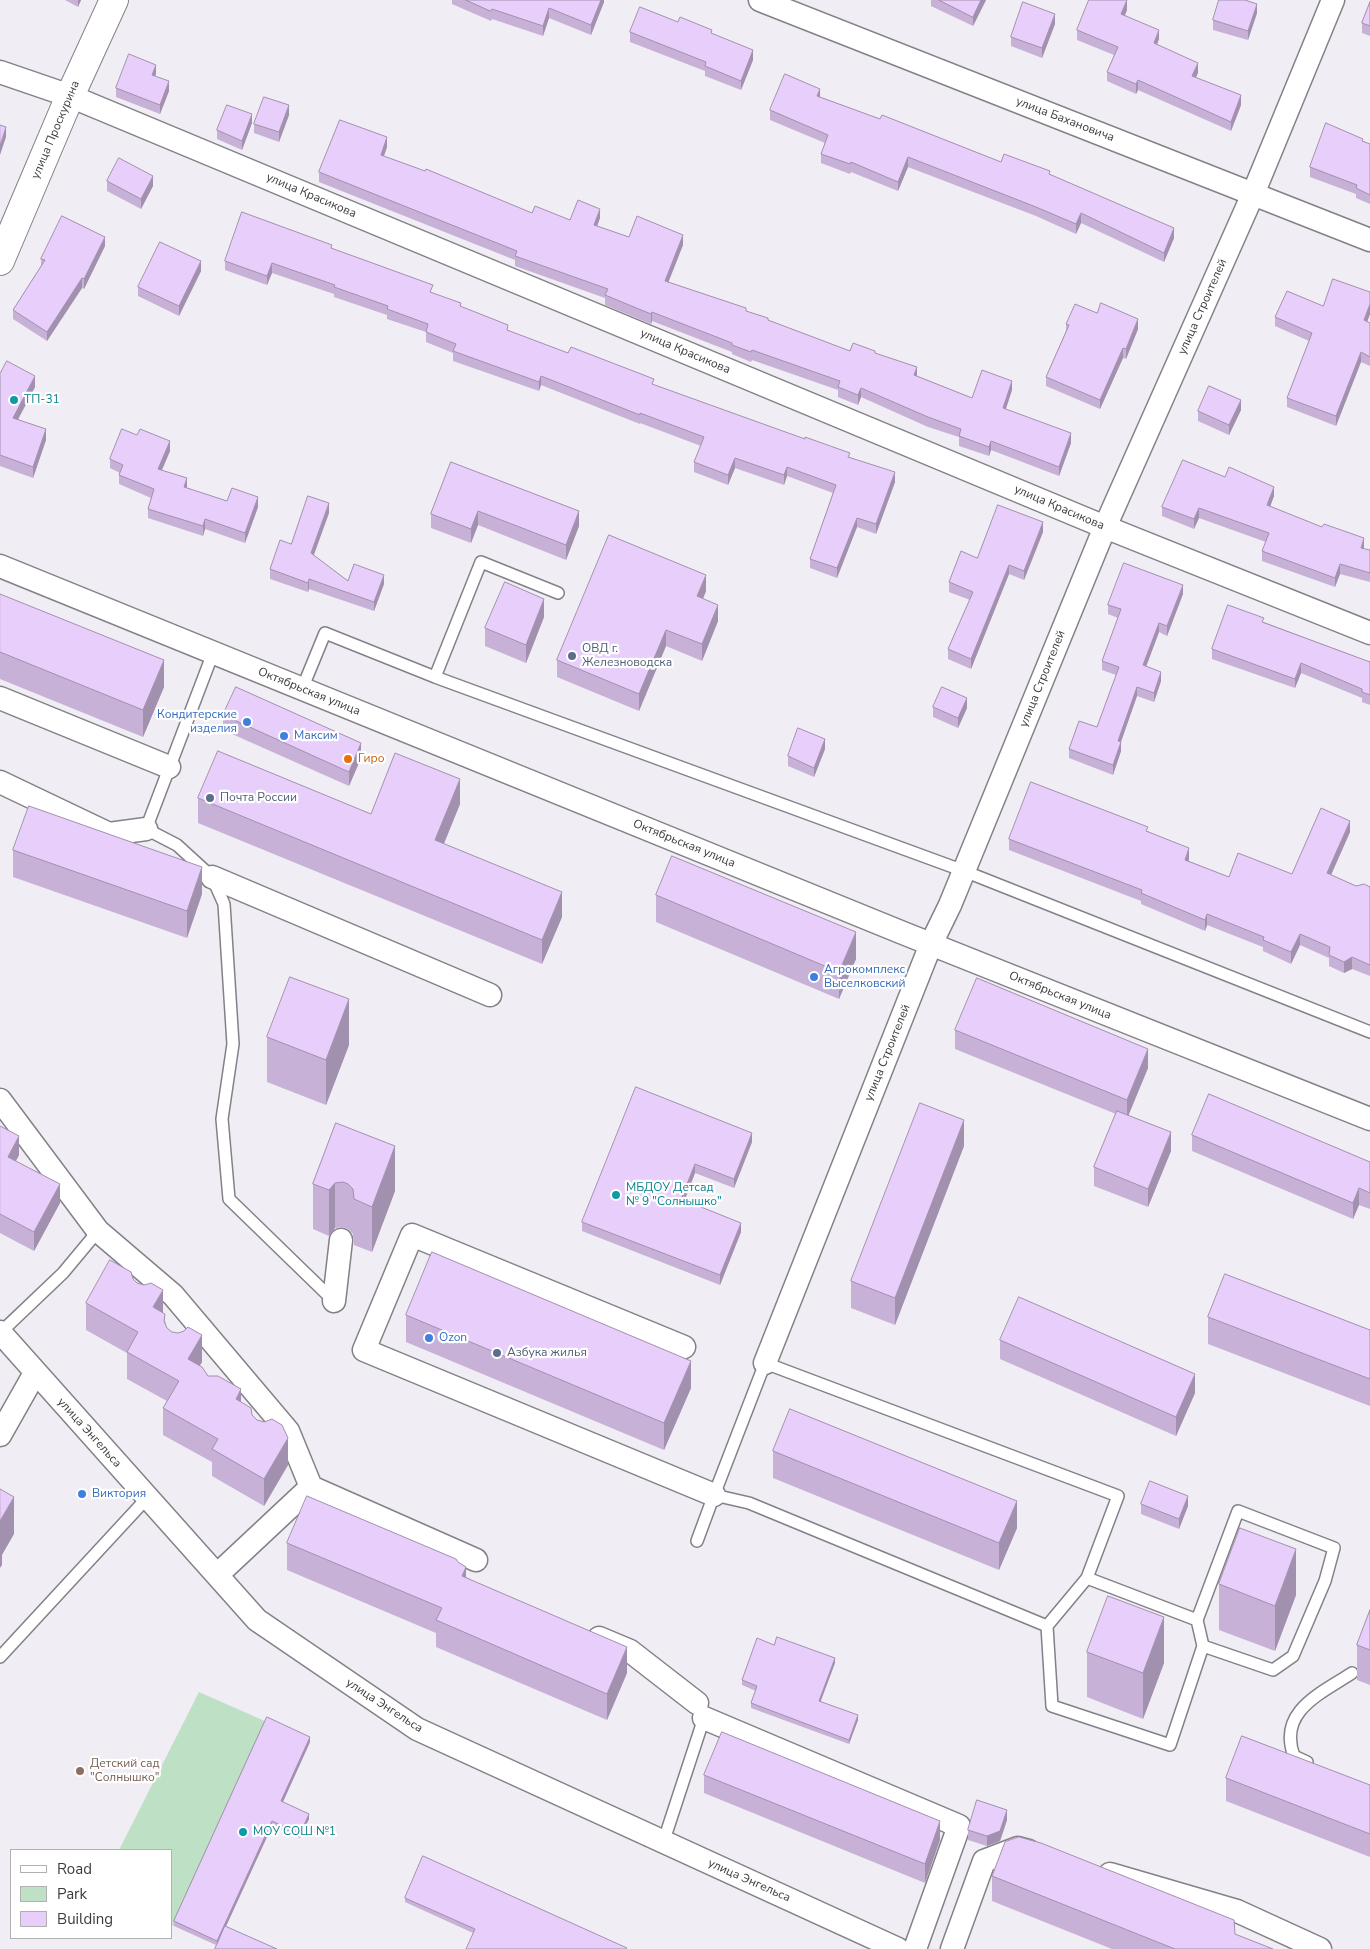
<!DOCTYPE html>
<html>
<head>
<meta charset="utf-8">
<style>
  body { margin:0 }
  #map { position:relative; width:1370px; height:1949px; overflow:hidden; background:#f1edf4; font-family:"Nunito Sans",sans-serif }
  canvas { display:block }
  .legend { position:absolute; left:10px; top:1849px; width:162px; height:90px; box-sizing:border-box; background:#fff; border:1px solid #b1b1b2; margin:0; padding:6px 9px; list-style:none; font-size:15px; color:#3d3b3e }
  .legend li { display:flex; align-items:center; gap:10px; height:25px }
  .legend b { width:25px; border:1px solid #b1b1b2 }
</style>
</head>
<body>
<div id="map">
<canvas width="1370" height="1949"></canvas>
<ul class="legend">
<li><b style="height:6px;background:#fff"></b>Road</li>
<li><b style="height:14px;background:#bee0c5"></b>Park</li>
<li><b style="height:14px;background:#e8cefa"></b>Building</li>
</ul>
</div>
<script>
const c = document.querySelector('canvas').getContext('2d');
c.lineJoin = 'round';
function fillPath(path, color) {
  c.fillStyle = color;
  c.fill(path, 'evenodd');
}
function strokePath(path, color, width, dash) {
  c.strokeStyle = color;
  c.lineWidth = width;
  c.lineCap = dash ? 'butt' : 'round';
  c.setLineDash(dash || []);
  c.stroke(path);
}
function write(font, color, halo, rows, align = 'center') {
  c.font = font + ' "Nunito Sans",sans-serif';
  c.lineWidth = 4.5;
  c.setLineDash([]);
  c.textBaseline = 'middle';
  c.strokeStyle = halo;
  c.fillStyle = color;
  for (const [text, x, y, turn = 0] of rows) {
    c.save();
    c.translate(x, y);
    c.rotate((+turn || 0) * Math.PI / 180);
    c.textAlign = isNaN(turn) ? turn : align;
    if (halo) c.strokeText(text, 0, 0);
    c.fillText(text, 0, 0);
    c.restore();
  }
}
const green = new Path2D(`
  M199,1692L267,1722L174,1926L171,1925V1850H119Z`);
const lane = new Path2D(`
  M213,653L146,829L177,845L212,877L224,904L233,1044L222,1119L229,1199L334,1301
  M435,677L964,871L1370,1032
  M302,689L325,633L435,677L481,562L558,593
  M0,1333L63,1273L98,1231
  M765,1363L1118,1496L1087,1578L1197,1620L1238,1511L1334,1548L1325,1581L1293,1656L1273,1670L1203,1646L1170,1745L1052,1706L1047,1626L749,1503L714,1495Z
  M697,1541L714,1495
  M1197,1620L1203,1646
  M1047,1626L1087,1578
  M0,1657L148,1497
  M1307,1762L1294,1756C1277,1711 1322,1693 1352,1673
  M663,1843L704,1718L702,1714`);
const street = new Path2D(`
  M760,0L1370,240
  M0,72L70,96L1105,527L1370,633
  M0,566L903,933L1370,1119
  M0,698L169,767
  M0,782L109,834L146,829
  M212,877L490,995
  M0,1100L98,1231L173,1295L288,1431L311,1487
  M334,1301L341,1240
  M0,1332L257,1620L417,1729L898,1949
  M684,1347L412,1235L364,1350L714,1495
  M765,1363L931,944L950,905L1105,527L1253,194L1333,0
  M0,1435L35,1373
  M217,1575L311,1487L476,1560
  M599,1638L630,1651L697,1703
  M704,1718L959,1826L915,1949
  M1110,1874L1237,1911L1320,1949
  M952,1949L984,1861L1018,1848L1029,1851`);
const secondary = new Path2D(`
  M0,261L70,96L114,0`);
const wall = new Path2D(`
  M65,0H81L78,7Z
  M452,0H604V2L591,35L549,18L543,36L492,19L491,21L452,4Z
  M931,0H986L973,26L931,6Z
  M1370,2V36L1362,33V23Z
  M1127,10L1125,15L1159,39L1157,44L1198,73L1195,78L1241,105L1231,131L1138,90L1136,94L1107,81V72L1114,55L1077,40V30Z
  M1257,13L1248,40L1213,30V20Z
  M678,22L712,34L753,60L741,90L705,76V71L630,42V32Z
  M1055,24L1042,58L1011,46V37Z
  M156,74L155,76L169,91L160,114L116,97V88Z
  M820,97L880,119L1001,162L1050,175L1174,238L1164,262L1081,223L1076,234L1036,216L908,167L898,191L851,172L850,174L821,163V154L825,143L770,120V110Z
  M289,115L279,142L254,133V124Z
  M252,123L242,150L217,139V130Z
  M1363,141L1370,144V204L1356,198V194L1310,177V167Z
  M387,147L384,156L532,213L570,220L600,218L597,226L629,237L683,245L668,282L746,311L768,320L850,351L875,353L917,376L972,398L1012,390L1006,409L1071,443L1059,476L991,450L989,456L959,446V437L928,427L861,397L858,405L838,397V390L752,360L751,362L732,354V352L652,321L651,324L605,305V298L515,266V260L319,182V172Z
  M107,181L153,186L141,209L107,191Z
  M105,246L84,289L82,288L47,341L13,319V310L41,266V259Z
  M332,249L433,293L508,331L850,457L895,482L876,534L857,527L837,578L810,568V559L833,493L787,476L784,485L735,468L728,485L694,472V462L701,446L640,423V424L541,385L539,391L453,361V353L426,342V332L387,319V315L334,297V294L272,273L267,285L225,270V261Z
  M201,271L179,316L138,296V287Z
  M1370,292V314L1367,322L1370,323V366L1361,362L1336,426L1287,407V398L1309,341L1275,326V317L1323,306Z
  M1066,324L1138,329L1126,359L1123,358L1100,409L1046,386V377L1066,331Z
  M0,374L35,387L18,419L46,440L33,478L0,466Z
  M1241,410L1229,435L1198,421V411Z
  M137,435L170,451L162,470L187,488L227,501L258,507L245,543L205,529L203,536L148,518V509L151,498L119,484V475L120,473L110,468V459Z
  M451,462L579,526L566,560L478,525L471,543L431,528V514Z
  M1225,477L1274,496L1270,506L1364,548V549L1370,550V582L1340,574L1335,587L1262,561V551L1266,542L1199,518L1194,529L1162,516V507Z
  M329,513L313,555L348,581L384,584L374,611L309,589L308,592L270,579V569L291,544Z
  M1043,532L1024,580L1009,574L971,669L948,659V649L970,600L949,592V582L977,558Z
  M706,591L703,599L718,621L702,661L666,646L639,711L557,677V660Z
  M0,594L164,687L143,737L0,679Z
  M1183,594L1167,636L1159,632L1146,666L1161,681L1154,702L1137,696L1121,742V751L1113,775L1069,758V749L1097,727L1116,675L1102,670V661L1118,618L1108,614V605Z
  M544,617L526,663L485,646V628Z
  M1264,622L1370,662V705L1362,702V698L1301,673L1295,688L1212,659V649Z
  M933,707L967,708L958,728L933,717Z
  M223,715L361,758L349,786L223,730Z
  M825,749L814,777L788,766V756Z
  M198,798L371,814L460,804L444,844L562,917L542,964L198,823Z
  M1148,831L1189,859V861L1229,877L1292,874L1350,832L1331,875L1356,886L1370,887V976L1352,969L1344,973L1329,966V958L1300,945L1291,964L1263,951V947L1207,925L1205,931L1141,904V901L1009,850V839Z
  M13,850L202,894L187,938L13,877Z
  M656,895L856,959L839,999L656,922Z
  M955,1030L1148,1068L1128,1115L1171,1151L1148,1207L1094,1186V1167L1116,1114L955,1049Z
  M267,1037L349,1045L326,1105L267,1082Z
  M336,1123L395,1191L372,1252L354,1245L353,1234L348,1229L343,1227L335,1228L329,1236L313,1229V1184Z
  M0,1126L19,1155L16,1161L60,1203L34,1251L0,1233Z
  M752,1133V1142L734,1188L695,1173L685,1200L741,1232L720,1285L582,1231V1222Z
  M1192,1135L1370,1162V1209L1359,1205L1353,1219L1192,1151Z
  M964,1146L895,1325L851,1308V1281Z
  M133,1279L137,1283L144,1285L163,1313L167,1328L202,1362L199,1366L208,1376L241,1402L252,1415L288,1465L264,1506L212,1476V1462L163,1435V1408L167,1401L127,1379V1353L86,1330V1303Z
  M406,1315L691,1388L664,1450L406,1342Z
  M1208,1317L1370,1330V1406L1208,1344Z
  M1000,1340L1195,1393L1176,1436L1000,1359Z
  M773,1451L1017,1528L999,1570L773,1478Z
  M1141,1504L1188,1506L1179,1529L1141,1514Z
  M287,1543L466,1577L627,1673L607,1720L436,1647V1633L287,1570Z
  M1219,1584L1296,1595L1275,1651L1219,1630Z
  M1370,1610V1685L1357,1680V1645Z
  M774,1645L835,1663L820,1701L858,1720L849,1744L751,1708V1703L756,1691L742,1685V1680Z
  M1087,1652L1164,1663L1143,1719L1087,1697Z
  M310,1742L283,1802L309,1819L300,1838L272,1826L226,1926L216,1945L174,1926V1921Z
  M704,1775L940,1840L925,1883L704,1793Z
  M1226,1778L1370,1785V1857L1226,1801Z
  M1007,1820L1000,1841L987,1846L968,1840V1830Z
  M992,1876L1235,1934L1273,1949H1112L992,1901Z
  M405,1898L627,1949L473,1933L405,1902Z`);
const shadedWall = new Path2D(`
  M78,0H81L78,7Z
  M601,0H604V2L591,35V25Z
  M981,0H986L973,26V17Z
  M1127,0V10L1121,24V14Z
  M1257,4V13L1248,40V31Z
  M549,8V18L543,36V26Z
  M1055,14V24L1042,58V48Z
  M1159,30V39L1154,52V43Z
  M753,50V60L741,90V81Z
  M1198,63V73L1192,86V76Z
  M156,65V74L152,84V75Z
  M1138,80V90L1136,94V84Z
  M169,81V91L160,114V105Z
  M820,89V98L817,96Z
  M1241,95V105L1231,131V122Z
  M289,105V115L279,142V132Z
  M252,114V123L242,150V141Z
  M6,127V137L0,155V146Z
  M387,137V147L381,164V155Z
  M908,157V167L898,191V182Z
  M153,176V186L141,209V199Z
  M600,209V218L594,235V225Z
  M1081,213V223L1076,234V224Z
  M1174,228V238L1164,262V253Z
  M683,235V245L665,291V281Z
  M105,237V246L84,289V279Z
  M201,261V271L179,316V306Z
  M272,263V273L267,285V276Z
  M82,278V288L47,341V332Z
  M1370,304V314L1364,330V320Z
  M652,312V321L651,324V314Z
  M1138,319V329L1126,359V349Z
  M1123,348V358L1100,409V400Z
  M1361,352V362L1336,426V416Z
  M917,367V377L914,375Z
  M35,376V387L13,429V418Z
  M541,376V385L539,391V382Z
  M1012,381V390L1003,417V408Z
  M861,388V397L858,405V395Z
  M1241,400V410L1229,435V425Z
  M46,429V440L33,478V467Z
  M1071,433V443L1059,476V467Z
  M170,441V451L158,479V469Z
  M991,441V450L989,456V447Z
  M735,458V468L728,485V475Z
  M787,467V476L784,485V475Z
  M895,472V482L876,534V524Z
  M187,478V488L184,487Z
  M1274,487V496L1267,515V505Z
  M258,497V507L245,543V533Z
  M329,503V513L311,563V553Z
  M1199,508V518L1194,529V519Z
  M478,511V525L471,543V529Z
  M579,511V526L566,560V545Z
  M857,518V527L837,578V568Z
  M205,519V529L203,536V526Z
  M1043,522V532L1024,580V571Z
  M1364,538V548L1361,558V548Z
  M1340,564V574L1335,587V578Z
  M1009,565V574L971,669V659Z
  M384,575V584L374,611V602Z
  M706,575V591L697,613V596Z
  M309,579V589L308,592V583Z
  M1183,585V594L1167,636V626Z
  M544,599V617L526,663V645Z
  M718,605V621L702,661V644Z
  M1159,623V632L1143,675V665Z
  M666,630V646L639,711V694Z
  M164,660V687L143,737V710Z
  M1301,663V673L1295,688V679Z
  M1161,672V681L1154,702V693Z
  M1137,687V696L1118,750V741Z
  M967,698V708L958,728V718Z
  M825,739V749L814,777V768Z
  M1121,742V751L1113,775V765Z
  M361,743V758L349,786V772Z
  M460,779V804L435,865V840Z
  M1350,821V832L1327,884V873Z
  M1189,848V859L1185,871V860Z
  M202,867V894L187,938V911Z
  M562,892V917L542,964V940Z
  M1207,914V925L1205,931V920Z
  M856,932V959L839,999V972Z
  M1300,934V945L1291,964V952Z
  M1352,957V969L1344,973V962Z
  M349,999V1045L326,1105V1060Z
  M1148,1049V1068L1127,1119V1100Z
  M964,1120V1146L895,1325V1298Z
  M1171,1132V1151L1148,1207V1189Z
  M752,1133V1142L734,1188V1179Z
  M19,1136V1155L8,1175V1157Z
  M395,1146V1191L372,1252V1207Z
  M695,1164V1173L681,1209V1199Z
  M335,1183V1228L329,1236V1190Z
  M60,1184V1203L34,1251V1232Z
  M1359,1188V1205L1353,1219V1203Z
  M741,1223V1232L720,1285V1275Z
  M163,1290V1317L153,1307Z
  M202,1335V1362L188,1386V1359Z
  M691,1361V1388L664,1450V1423Z
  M1195,1374V1393L1176,1436V1417Z
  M241,1389V1416L236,1399Z
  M288,1438V1465L264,1506V1479Z
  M1188,1496V1506L1179,1529V1519Z
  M14,1497V1534L2,1555V1565L0,1568V1521Z
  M1017,1501V1528L999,1570V1543Z
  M1296,1549V1595L1275,1651V1606Z
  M466,1567V1594L462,1576Z
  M1164,1617V1663L1143,1719V1673Z
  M627,1647V1673L607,1720V1694Z
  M835,1658V1663L819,1706V1701Z
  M858,1715V1720L849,1744V1740Z
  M310,1737V1742L281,1806V1801Z
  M1007,1810V1820L1000,1841L987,1846V1836Z
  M309,1814V1819L300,1838V1834Z
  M272,1821V1826L217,1946V1941Z
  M940,1821V1840L925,1883V1864Z`);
const building = new Path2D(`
  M466,0H601L591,25L549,8L543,26L492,9L491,11Z
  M939,0H981L973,17Z
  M1089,0H1127L1121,14L1159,30L1154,43L1198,63L1192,76L1241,95L1231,122L1138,80L1136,84L1107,72L1118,47L1077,30Z
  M1219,0H1245L1257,4L1248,31L1213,20Z
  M1023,2L1055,14L1042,48L1011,37Z
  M1370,2V26L1362,23Z
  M640,7L678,22L680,17L712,30L711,33L753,50L741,81L705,66L706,62L630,32Z
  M129,54L156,65L152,75L169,81L160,105L116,88Z
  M785,74L820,89L817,96L880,119L882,115L1001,162L1004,154L1050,171L1049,174L1174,228L1164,253L1081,213L1076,224L1036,207L908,157L898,182L851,162L850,164L821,154L828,135L770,110Z
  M264,97L289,105L279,132L254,124Z
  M227,105L252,114L242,141L217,130Z
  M340,120L387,137L381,155L425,171L426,169L532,213L535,206L570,220L578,200L600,209L594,225L629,237L637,216L683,235L665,281L746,308V311L768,318V320L850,351L853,343L875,351V353L917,367L914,375L972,398L982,370L1012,381L1003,408L1071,433L1059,467L991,441L989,447L959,436L961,429L928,417L861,388L858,395L838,387L840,381L752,350L751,352L732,345V343L652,312L651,314L605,295L608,289L515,256L517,251L319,172Z
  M1326,123L1363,139L1362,141L1370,144V195L1356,188L1357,185L1310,167Z
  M0,125L6,127L0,146Z
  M119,158L153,176L141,199L107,181Z
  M242,212L332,245L331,248L433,285L430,292L461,303L460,306L508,325L507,330L568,353L571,347L654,379L652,384L805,439V437L850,453L848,457L895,472L876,524L857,518L837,568L810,559L836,485L787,467L784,475L735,458L728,475L694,462L704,437L640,413V415L541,376L539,382L453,351L456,344L426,332L428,324L387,309L388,306L334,287L335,285L272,263L267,276L225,261Z
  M62,216L105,237L84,279L82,278L47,332L13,310L45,260L41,259Z
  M160,242L201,261L179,306L138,287Z
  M1333,279L1370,292V304L1364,320L1370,323V357L1361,352L1336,416L1287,398L1312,333L1275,317L1287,291L1323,306Z
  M1101,303L1138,319L1126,349L1123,348L1100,400L1046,377L1069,325L1066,324L1075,304L1097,313Z
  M7,361L35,376L13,418L46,429L33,467L0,455V374Z
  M1209,386L1241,400L1229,425L1198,411Z
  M122,429L137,435L140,429L170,441L158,469L187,478L184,487L227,501L232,488L258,497L245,533L205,519L203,526L148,509L154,489L119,475L123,465L110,459Z
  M1183,460L1225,477L1229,467L1274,487L1267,505L1322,527L1324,524L1364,538L1361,548L1370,550V573L1340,564L1335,578L1262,551L1269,533L1199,508L1194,519L1162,507Z
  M451,462L579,511L566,545L478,511L471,529L431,514Z
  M308,496L329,503L311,553L348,581L354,564L384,575L374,602L309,579L308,583L270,569L280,540L291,544Z
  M998,505L1043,522L1024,571L1009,565L971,659L948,649L973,592L949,582L961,551L977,558Z
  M609,535L706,575L697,596L718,605L702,644L666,630L639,694L557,660Z
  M1124,563L1183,585L1167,626L1159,623L1143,665L1161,672L1154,693L1137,687L1118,741L1121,742L1113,765L1069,749L1079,721L1097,727L1119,667L1102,661L1121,609L1108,605Z
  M505,582L544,599L526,645L485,628Z
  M0,594L164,660L143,710L0,652Z
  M1228,605L1264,618L1262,622L1370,662V695L1362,692V689L1301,663L1295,679L1212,649Z
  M236,687L361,743L349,772L223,715Z
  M942,687L967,698L958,718L933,707Z
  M798,728L825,739L814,768L788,756Z
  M218,751L371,814L395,753L460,779L435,840L562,892L542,940L198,798Z
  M1031,782L1148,827L1146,831L1189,848L1185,860L1229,877L1238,853L1292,874L1321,808L1350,821L1327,873L1356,886L1364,884L1370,887V965L1352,957L1344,962L1329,955L1330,947L1300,934L1291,952L1263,940L1264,937L1207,914L1205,920L1141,893L1142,890L1009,839Z
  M29,806L202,867L187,911L13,850Z
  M672,856L856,932L839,972L656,895Z
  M290,977L349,999L326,1060L267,1037Z
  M977,978L1148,1049L1127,1100L955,1030Z
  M636,1087L752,1133L734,1179L695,1164L681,1199L741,1223L720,1275L582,1222Z
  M1209,1094L1370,1162V1193L1359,1188L1353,1203L1192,1135Z
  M920,1103L964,1120L895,1298L851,1281Z
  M1117,1111L1171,1132L1148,1189L1094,1167Z
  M336,1123L395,1146L372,1207L354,1199L353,1189L348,1184L343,1182L335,1183L329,1190L313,1184Z
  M0,1126L19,1136L8,1157L60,1184L34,1232L0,1214Z
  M432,1252L691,1361L664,1423L406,1315Z
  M110,1260L131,1272L133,1279L137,1283L144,1285L151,1283L163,1290L153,1307L165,1314L164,1321L167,1328L172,1332L178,1333L184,1331L188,1327L202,1335L188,1359L202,1367L208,1376H218L241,1389L236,1399L251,1408L252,1415L257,1420L264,1422L272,1419L282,1425L288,1438L264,1479L212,1449L218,1439L163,1408L179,1381L127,1352L138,1332L86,1303Z
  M1225,1274L1370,1330V1379L1208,1317Z
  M1019,1297L1195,1374L1176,1417L1000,1340Z
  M790,1409L1017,1501L999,1543L773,1451Z
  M1150,1481L1188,1496L1179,1519L1141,1504Z
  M0,1489L14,1497L0,1521Z
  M307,1496L456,1559L458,1562L466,1567L462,1576L627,1647L607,1694L436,1620L442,1608L287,1543Z
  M1240,1528L1296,1549L1275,1606L1219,1584Z
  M1108,1596L1164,1617L1143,1673L1087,1652Z
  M1370,1610V1650L1357,1645Z
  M777,1637L835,1658L819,1701L858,1715L849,1740L751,1703L757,1686L742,1680L757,1638L774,1645Z
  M267,1717L310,1737L281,1801L309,1814L300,1834L272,1821L217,1941L174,1921Z
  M722,1732L940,1821L925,1864L704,1775Z
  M1242,1736L1370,1785V1834L1226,1778Z
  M977,1800L1007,1810L1000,1831L987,1836L968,1830Z
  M1019,1837L1041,1843L1234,1920L1235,1934L1273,1949H1175L992,1876L1005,1842Z
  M423,1856L627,1948L626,1949H466L475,1929L405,1898Z
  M225,1926L277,1949H215Z`);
const markers = [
  [14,400,5,"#0f9aa8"],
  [572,656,5,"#5c6f8a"],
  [247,722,5,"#3f7fe0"],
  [284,736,5,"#3f7fe0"],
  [348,759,5,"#e8710a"],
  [210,798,5,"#5c6f8a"],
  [814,977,5,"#3f7fe0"],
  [616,1195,5,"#0f9aa8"],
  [429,1338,5,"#3f7fe0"],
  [497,1353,5,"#5c6f8a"],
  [82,1494,5,"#3f7fe0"],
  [80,1771,5,"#8d6e63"],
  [243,1832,5,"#0f9aa8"]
];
const streetNames = [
  ["улица Бахановича",1065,120,21],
  ["улица Проскурина",56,130,-67],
  ["улица Красикова",311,196,23],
  ["улица Строителей",1203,307,-66],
  ["улица Красикова",685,352,23],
  ["улица Красикова",1059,508,23],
  ["улица Строителей",1043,679,-68],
  ["Октябрьская улица",309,692,22],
  ["Октябрьская улица",684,844,22],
  ["Октябрьская улица",1060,996,22],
  ["улица Строителей",888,1053,-68],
  ["улица Энгельса",89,1433,48],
  ["улица Энгельса",384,1706,33],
  ["улица Энгельса",749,1881,24]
];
const cultureNames = [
  ["ТП-31",24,400],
  ["МБДОУ Детсад",626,1188],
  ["№ 9 \"Солнышко\"",626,1202],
  ["МОУ СОШ №1",253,1832]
];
const serviceNames = [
  ["ОВД г.",582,649],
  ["Железноводска",582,663],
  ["Почта России",220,798],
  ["Азбука жилья",507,1353]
];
const shopNames = [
  ["Кондитерские",237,715,"right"],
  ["изделия",237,729,"right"],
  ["Максим",294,736],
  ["Агрокомплекс",824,970],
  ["Выселковский",824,984],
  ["Ozon",439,1338],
  ["Виктория",92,1494]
];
const foodNames = [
  ["Гиро",358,759]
];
const educationNames = [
  ["Детский сад",90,1764],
  ["\"Солнышко\"",90,1778]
];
fillPath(green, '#bee0c5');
strokePath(lane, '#848087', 14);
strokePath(street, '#848087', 25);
strokePath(secondary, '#848087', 30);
strokePath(lane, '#fff', 11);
strokePath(street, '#fff', 22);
strokePath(secondary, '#fff', 28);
fillPath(wall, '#c8b1d7');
fillPath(shadedWall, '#a290af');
fillPath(building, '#e8cefa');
strokePath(building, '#a290af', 1);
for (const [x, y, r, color] of markers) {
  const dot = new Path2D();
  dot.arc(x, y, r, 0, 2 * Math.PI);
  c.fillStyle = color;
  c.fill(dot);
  strokePath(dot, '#fff', 2);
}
write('12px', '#3d3b3e', '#fff', streetNames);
write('12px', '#0d838f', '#fff', cultureNames, 'left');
write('12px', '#4e5e75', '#fff', serviceNames, 'left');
write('12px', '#366cbe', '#fff', shopNames, 'left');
write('12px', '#c56008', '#fff', foodNames, 'left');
write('12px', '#785e54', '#fff', educationNames, 'left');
</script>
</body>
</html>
